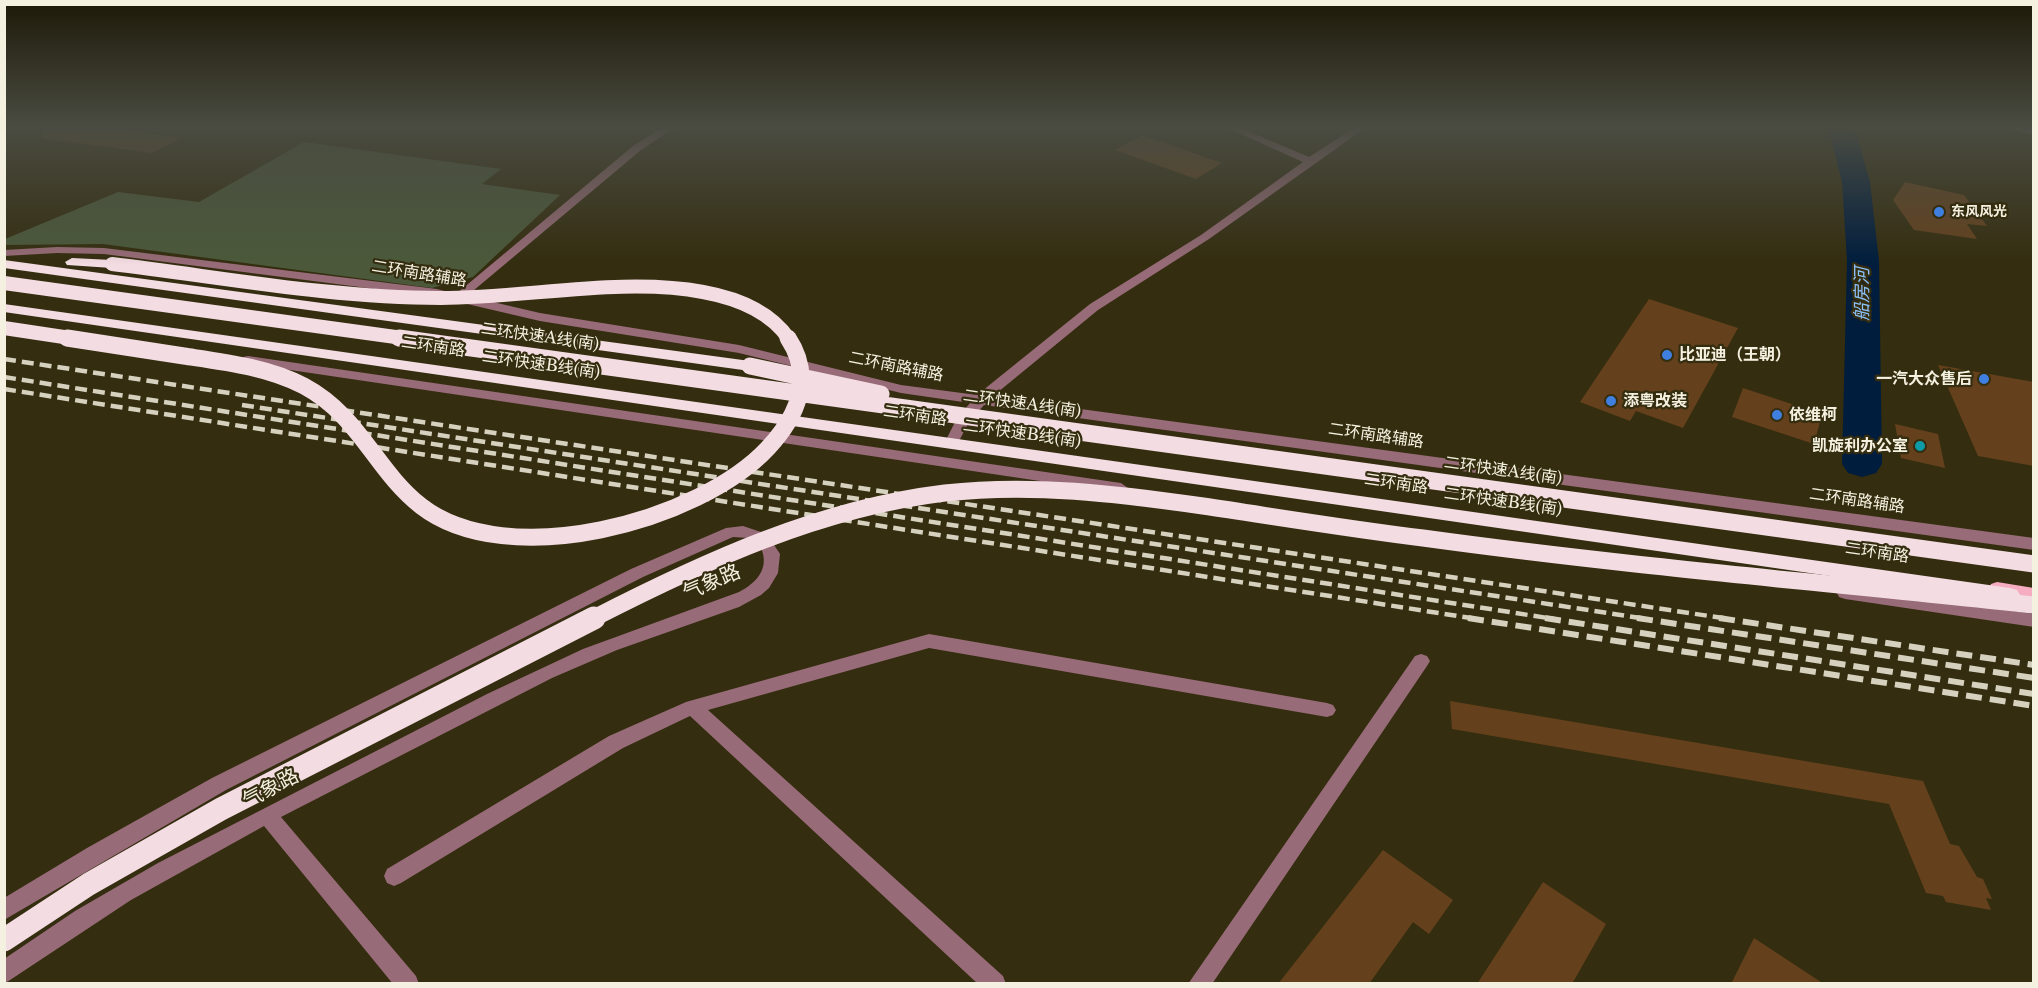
<!DOCTYPE html>
<html>
<head>
<meta charset="utf-8">
<style>
  body { margin:0 }
  #map { position:relative; width:2038px; height:988px; overflow:hidden; background:#342d0f; font-family:"Libre Baskerville",serif }
  canvas { display:block }
  .frame { position:absolute; inset:0; border:6px solid #f5f1e0; pointer-events:none }
</style>
</head>
<body>
<div id="map">
<canvas width="2038" height="988"></canvas>
<div class="frame"></div>
</div>
<script>
const c = document.querySelector('canvas').getContext('2d');
c.lineJoin = 'round';
function fillPath(path, color) {
  c.fillStyle = color;
  c.fill(path, 'evenodd');
}
function strokePath(path, color, width, dash) {
  c.strokeStyle = color;
  c.lineWidth = width;
  c.lineCap = dash ? 'butt' : 'round';
  c.setLineDash(dash || []);
  c.stroke(path);
}
function write(font, color, halo, rows, align = 'center') {
  c.font = font + ' "Libre Baskerville","Noto Sans SC",serif';
  c.lineWidth = 4.5;
  c.setLineDash([]);
  c.textBaseline = 'middle';
  c.strokeStyle = halo;
  c.fillStyle = color;
  for (const [text, x, y, turn = 0] of rows) {
    c.save();
    c.translate(x, y);
    c.rotate((+turn || 0) * Math.PI / 180);
    c.textAlign = isNaN(turn) ? turn : align;
    if (halo) c.strokeText(text, 0, 0);
    c.fillText(text, 0, 0);
    c.restore();
  }
}
const green = new Path2D(`
  M304,142L501,169L482,184L560,195L473,277L432,288L103,244L5,245V239L118,192L199,202Z`);
const river = new Path2D(`
  M1828,126H1854L1870,182L1879,261L1882,464L1876,473L1862,477L1848,473L1842,464L1847,261L1842,182Z`);
const building = new Path2D(`
  M42,126H98L181,138L152,153L41,138Z
  M1142,135L1222,163L1196,179L1115,150Z
  M1905,182L1964,195L1987,226L1967,224L1977,239L1914,230L1893,200Z
  M1649,299L1738,328L1683,428L1636,411L1630,421L1580,402Z
  M1938,365L2034,382V466L1978,456Z
  M1743,388L1822,414L1814,444L1732,417Z
  M1895,424L1938,434L1945,468L1901,458Z
  M1450,701L1923,781L1950,844L1959,846L1977,877L1983,879L1992,899L1986,898L1991,910L1946,902L1943,896L1926,893L1889,804L1452,729Z
  M1383,850L1453,900L1429,934L1413,922L1369,984H1278Z
  M1543,882L1606,924L1572,984H1477Z
  M1754,938L1824,984H1731Z`);
const minor = new Path2D(`
  M664,126H677L641,150L467,296L540,313L739,345L901,385L977,395L1090,304L1201,235L1303,162L1223,126H1236L1309,157L1357,126H1368L1209,239L1098,310L992,397L2034,538V550L984,405L969,422L958,443L953,445L946,440L956,420L970,403L901,393L739,353L540,321L437,297L104,254L57,253L4,256V250L57,247L104,248L437,289L456,294L633,146Z
  M2007,126L2034,129V135L2008,128Z
  M248,356L1121,483L1128,488L1121,493L243,363L241,360L243,357Z
  M743,526L767,534L780,554L778,573L769,588L761,595L739,607L617,650L552,678L281,817L416,976L419,984H393L264,826L131,900L4,984V959L75,911L158,863L487,694L583,649L739,592C756,583 770,569 761,548L749,538L733,537L643,577L226,790L4,920V898L87,848L212,778L631,569L726,528Z
  M1845,587L2034,614V627L1845,599L1839,597L1837,593L1839,589Z
  M929,634L1327,703L1333,705L1336,710L1333,715L1327,717L929,648L708,710L1003,976L1006,984H978L690,716L623,748L401,883L394,886L387,883L384,876L387,869L609,736L686,702Z
  M1421,654L1427,656L1430,661L1427,666L1212,984H1188L1415,656Z`);
const major = new Path2D(`
  M1997,582L2034,588V600L1991,592L1989,588L1991,584Z`);
const highway = new Path2D(`
  M72,258L112,260L119,264L112,268L67,265L65,262Z
  M4,260L750,361L758,366L750,371L4,268Z
  M4,304L2010,588L2017,590L2020,595L2017,600L2010,602L4,312Z`);
const railFar1 = new Path2D(`
  M4,359L1729,619
  M4,377L1554,619
  M4,389L1477,619
  M242,405L1647,619`);
const rail = new Path2D(`
  M1468,618L2034,706
  M1545,618L2034,694
  M1637,618L2034,678
  M1719,618L2034,665`);
const highwayBridgeFar2 = new Path2D(`
  M112,264C221,277 331,298 441,298C525,298 623,277 703,292C736,298 770,311 789,339
  M4,283L410,339
  M4,328L77,339`);
const highwayBridgeFar1 = new Path2D(`
  M67,338C106,344 145,350 184,356C224,362 267,367 304,386C360,416 375,470 421,506C507,573 699,522 768,448C798,416 814,377 788,338
  M399,338L2034,564
  M750,366L881,394
  M592,619C703,562 820,508 945,493C1031,483 1118,494 1203,506C1277,517 1350,529 1423,538C1626,566 1830,583 2034,605`);
const highwayBridge = new Path2D(`
  M4,940L89,884L221,809L594,618`);
const markers = [
  [1939,212,6,"#3f7fe0"],
  [1667,355,6,"#3f7fe0"],
  [1984,379,6,"#3f7fe0"],
  [1611,401,6,"#3f7fe0"],
  [1777,415,6,"#3f7fe0"],
  [1920,446,6,"#0f9aa8"]
];
const farPoinames = [
  ["东风风光",1951,212]
];
const streetNames = [
  ["二环南路辅路",419,274,9],
  ["二环快速A线(南)",540,337,8],
  ["二环南路",433,347,8],
  ["二环快速B线(南)",541,365,8],
  ["二环南路辅路",896,367,11],
  ["二环快速A线(南)",1022,404,8],
  ["二环南路",915,416,8],
  ["二环快速B线(南)",1022,434,8],
  ["二环南路辅路",1376,436,8],
  ["二环快速A线(南)",1503,471,8],
  ["二环南路",1396,484,8],
  ["二环南路辅路",1857,501,8],
  ["二环快速B线(南)",1503,502,8],
  ["二环南路",1877,553,8]
];
const poiNames = [
  ["比亚迪（王朝）",1679,355],
  ["一汽大众售后",1972,379,"right"],
  ["添粤改装",1623,401],
  ["依维柯",1789,415],
  ["凯旋利办公室",1908,446,"right"]
];
const waterNames = [
  ["船房河",1863,294,-90]
];
const nearStreetnames = [
  ["气象路",712,583,-23],
  ["气象路",271,789,-28]
];
fillPath(green, '#4b593a');
fillPath(river, '#001d3d');
fillPath(building, '#64411c');
fillPath(minor, '#976b77');
fillPath(major, '#f6adc2');
fillPath(highway, '#f3dce2');
strokePath(railFar1, '#d5d1be', 4.5, [12, 6]);
strokePath(rail, '#d5d1be', 6, [16, 8]);
strokePath(highwayBridgeFar2, '#f3dce2', 14);
strokePath(highwayBridgeFar1, '#f3dce2', 17);
strokePath(highwayBridge, '#f3dce2', 23);
const sky = c.createLinearGradient(0, 0, 0, 265);
sky.addColorStop(0, '#1d1908');
sky.addColorStop(0.48, '#4a4c42');
sky.addColorStop(1, '#4a4c4200');
c.fillStyle = sky;
c.fillRect(0, 0, 2038, 265);
for (const [x, y, r, color] of markers) {
  const dot = new Path2D();
  dot.arc(x, y, r, 0, 2 * Math.PI);
  c.fillStyle = color;
  c.fill(dot);
  strokePath(dot, '#342d0f', 2);
}
write('bold 14px', '#f5f1e0', '#342d0f', farPoinames, 'left');
write('16px', '#f5f1e0', '#342d0f', streetNames);
write('bold 16px', '#f5f1e0', '#342d0f', poiNames, 'left');
write('italic 18px', '#8dc3fe', '#342d0f', waterNames);
write('20px', '#f5f1e0', '#342d0f', nearStreetnames);
</script>
</body>
</html>
